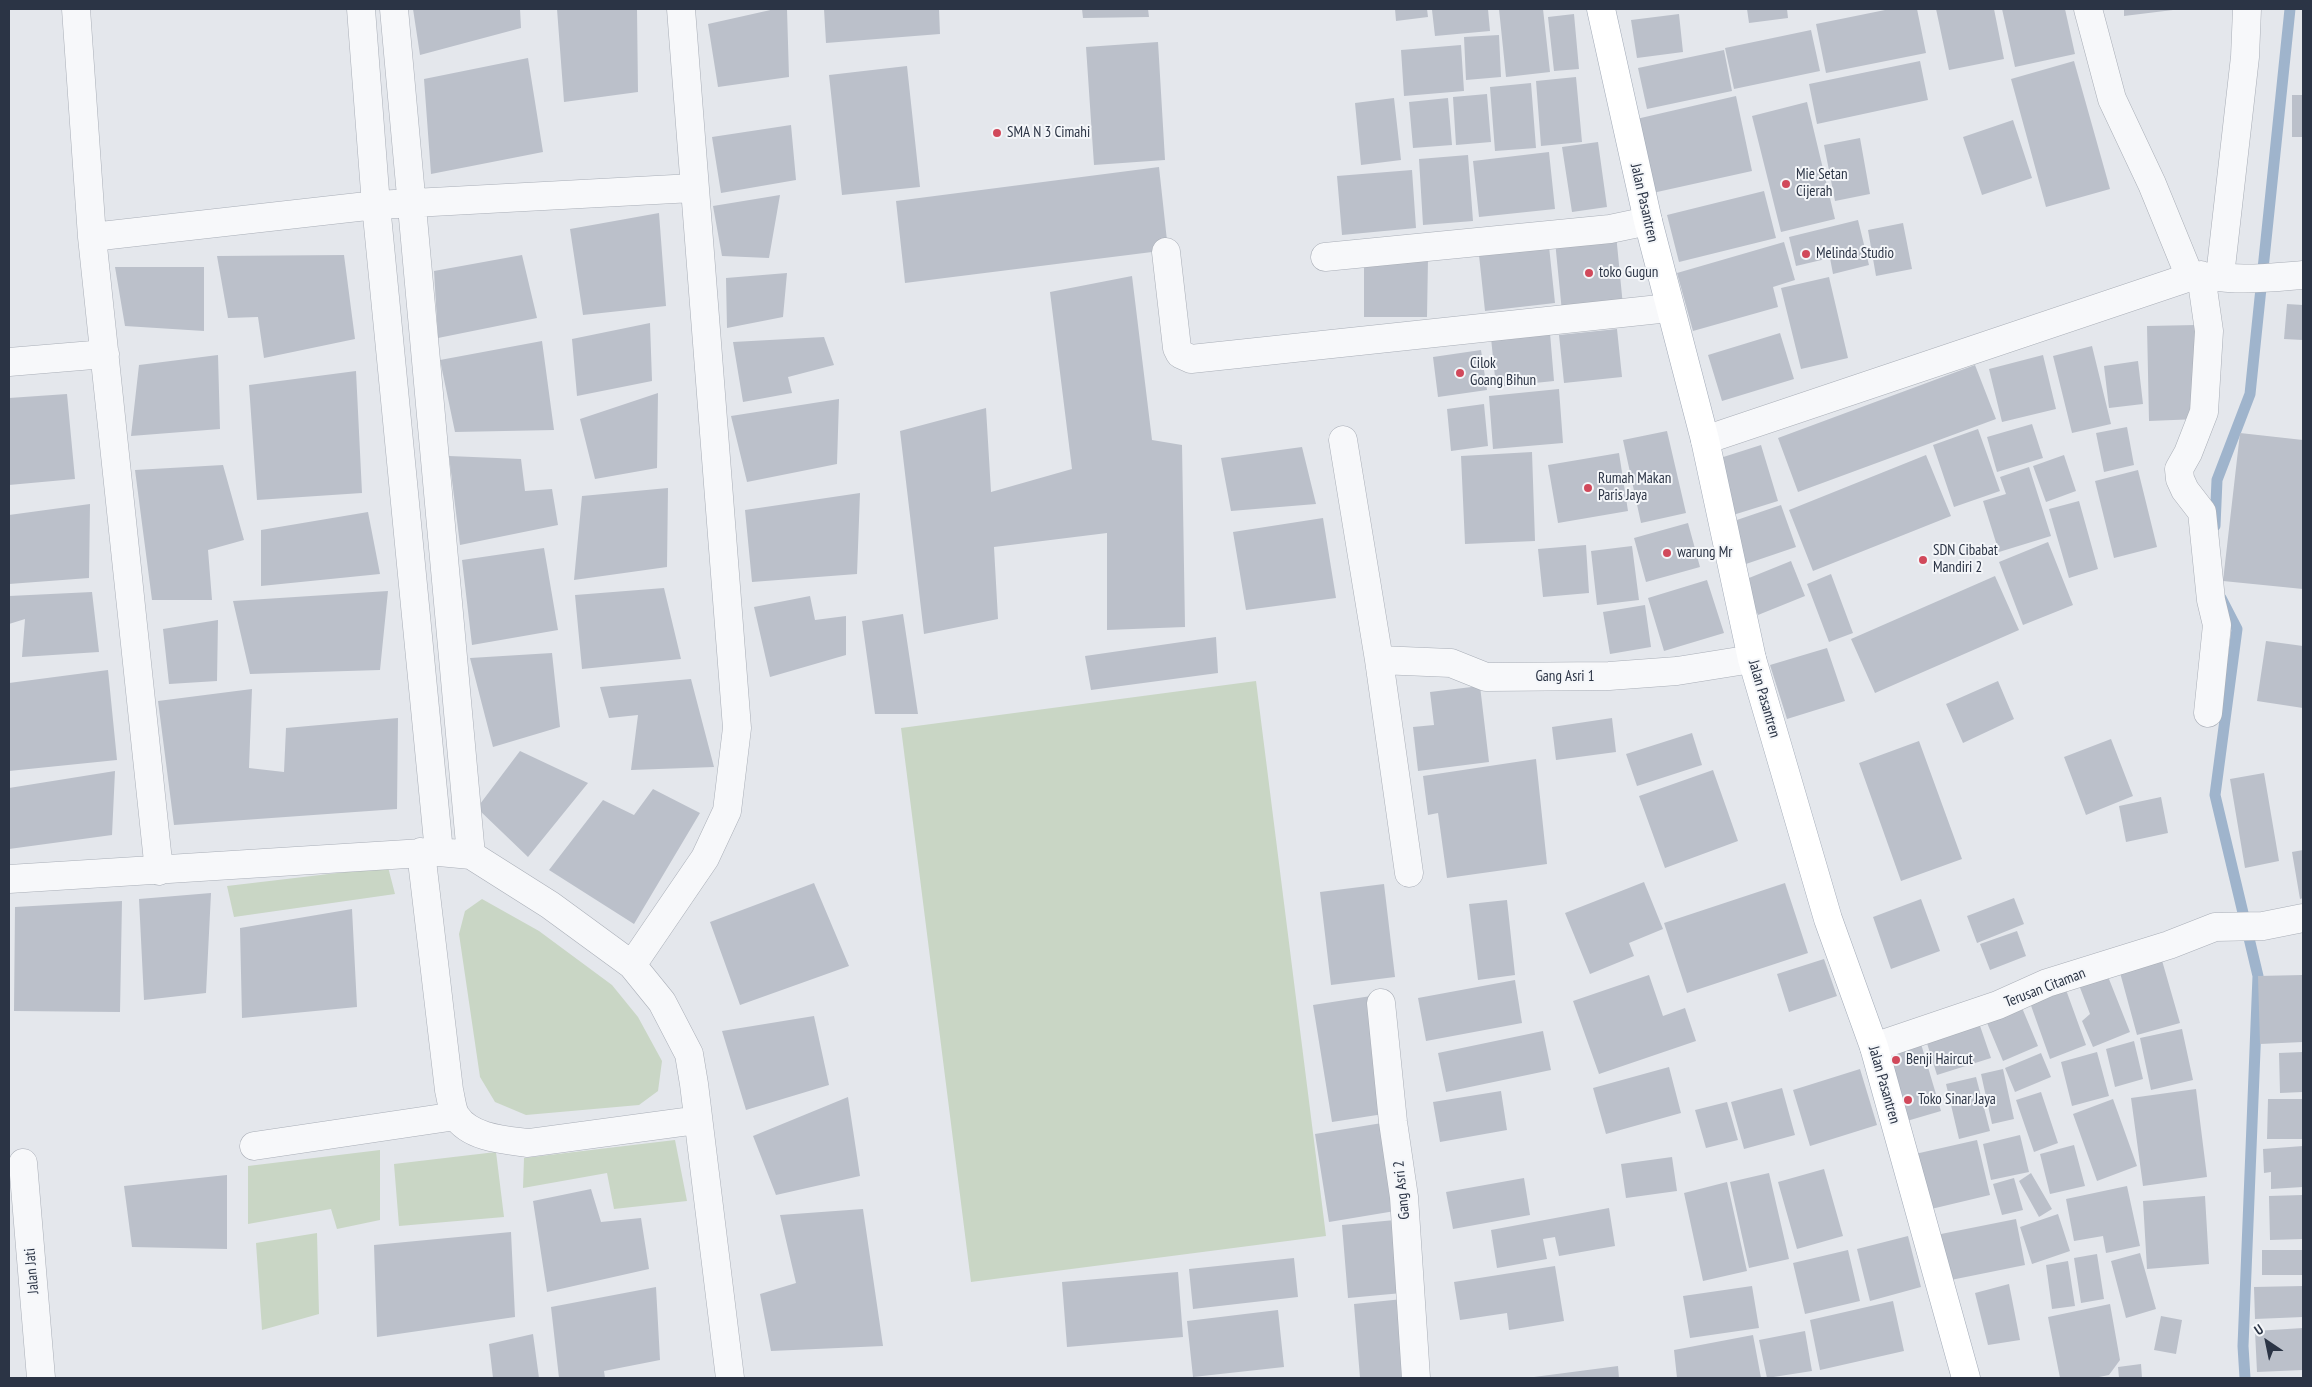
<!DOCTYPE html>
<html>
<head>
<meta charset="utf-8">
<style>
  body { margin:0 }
  #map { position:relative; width:2312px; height:1387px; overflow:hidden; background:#e4e7ec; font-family:"PT Sans Narrow",sans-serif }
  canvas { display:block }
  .frame { position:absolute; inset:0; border:10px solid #2b3445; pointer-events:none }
  .north { position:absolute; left:2242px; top:1317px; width:50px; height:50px; -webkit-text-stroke:4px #f4f6f9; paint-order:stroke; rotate:326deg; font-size:14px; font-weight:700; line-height:20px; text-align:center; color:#2b3445 }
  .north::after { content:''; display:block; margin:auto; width:18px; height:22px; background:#2b3445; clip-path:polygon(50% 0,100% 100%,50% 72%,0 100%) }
</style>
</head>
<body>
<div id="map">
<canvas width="2312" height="1387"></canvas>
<div class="frame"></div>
<div class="north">U</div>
</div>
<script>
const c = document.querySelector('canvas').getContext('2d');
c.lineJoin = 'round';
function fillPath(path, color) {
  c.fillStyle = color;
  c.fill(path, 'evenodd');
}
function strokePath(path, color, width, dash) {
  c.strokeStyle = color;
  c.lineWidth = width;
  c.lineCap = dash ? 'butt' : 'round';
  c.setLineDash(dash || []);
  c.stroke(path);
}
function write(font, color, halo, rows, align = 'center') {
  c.font = font + ' "PT Sans Narrow",sans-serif';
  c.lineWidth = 4;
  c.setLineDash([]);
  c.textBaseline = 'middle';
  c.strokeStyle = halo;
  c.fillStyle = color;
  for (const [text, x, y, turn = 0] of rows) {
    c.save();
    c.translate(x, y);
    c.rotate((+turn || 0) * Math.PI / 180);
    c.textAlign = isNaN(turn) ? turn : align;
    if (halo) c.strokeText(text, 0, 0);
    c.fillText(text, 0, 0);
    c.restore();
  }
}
const green = new Path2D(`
  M1256,681L1326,1236L971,1282L901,728Z
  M388,867L395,894L234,917L227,886Z
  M482,899L539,931L612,985L638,1017L662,1061L658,1091L639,1105L526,1115L495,1102L480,1077L459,934L465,911Z
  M675,1140L687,1201L614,1209L607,1173L523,1188L524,1158Z
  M380,1150V1220L337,1229L331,1209L248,1224V1166Z
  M496,1152L504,1217L399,1226L394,1164Z
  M317,1233L319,1314L262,1330L256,1243Z`);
const stream = new Path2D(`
  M2215,526L2217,480L2250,394L2290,9
  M2221,598L2237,629L2215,795L2258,976L2243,1346L2245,1378`);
const building = new Path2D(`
  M413,9H520L521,28L420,55Z
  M557,9H637L638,92L564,102Z
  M775,9H787L789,77L718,87L708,24Z
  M824,9H939L940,34L826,43Z
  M1082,9H1148L1149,17L1083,18Z
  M1395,9H1427L1428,17L1396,21Z
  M1448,9H1488L1490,31L1435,36L1432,10Z
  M1499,9H1543L1550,72L1506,77Z
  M1747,9H1787L1788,18L1749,23Z
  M1890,9H1917L1926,53L1826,73L1816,24Z
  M1936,9H1994L2004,59L1949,70Z
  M2002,9H2065L2075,54L2015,67Z
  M2124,9H2173V10L2124,16Z
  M1574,14L1579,69L1554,71L1548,17Z
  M1679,14L1683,52L1637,58L1631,20Z
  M1811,30L1820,71L1734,89L1725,48Z
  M1499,35L1501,77L1466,80L1464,37Z
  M1158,42L1165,160L1094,165L1086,47Z
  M1461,45L1464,91L1404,96L1401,50Z
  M1724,50L1732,91L1647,109L1638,68Z
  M528,58L543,152L431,174L424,79Z
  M1920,61L1928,100L1817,124L1809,84Z
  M2074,61L2110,189L2046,207L2011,79Z
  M907,66L920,187L842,195L829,75Z
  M1576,77L1582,142L1541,146L1536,81Z
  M1531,83L1536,148L1495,151L1490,87Z
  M1487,94L1491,142L1456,145L1453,97Z
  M2292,95H2303V137H2292Z
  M1736,96L1752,171L1648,194L1632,120Z
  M1394,98L1401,160L1361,165L1355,103Z
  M1448,98L1452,145L1413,148L1409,102Z
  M1807,102L1835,219L1781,232L1752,116Z
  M2013,120L2032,178L1982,195L1963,137Z
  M791,125L796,180L721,193L712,137Z
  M1860,138L1870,194L1835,201L1824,145Z
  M1598,142L1607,207L1572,212L1562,147Z
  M1549,152L1555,209L1479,217L1473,161Z
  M1468,155L1473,221L1423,225L1419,159Z
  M1159,167L1168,250L905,283L896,201Z
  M1412,170L1416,228L1342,235L1337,176Z
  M1764,191L1776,238L1679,262L1667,215Z
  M780,195L769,258L722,256L713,206Z
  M659,213L666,306L583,315L570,229Z
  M1858,220L1869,265L1833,274L1830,258L1796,266L1789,237Z
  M1903,223L1912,269L1876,276L1868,230Z
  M1616,234L1623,306L1562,312L1555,241Z
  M1548,237L1555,303L1485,311L1478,246Z
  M1784,242L1795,280L1773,287L1778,307L1693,331L1677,273Z
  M344,255L355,339L264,358L258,317L228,318L217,256Z
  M522,255L537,318L438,338L434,271Z
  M1364,259H1428L1427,317H1364Z
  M115,267H204V331L125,326Z
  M787,273L783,317L727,328L726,278Z
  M1132,276L1152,440L1182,445L1185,627L1107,630V533L994,547L998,619L924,634L900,431L986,408L991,492L1072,469L1050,292Z
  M1829,277L1848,358L1801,369L1781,288Z
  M2287,304L2303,305V340L2284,339Z
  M650,323L652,381L577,396L572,339Z
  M2196,325L2198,419L2149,421L2147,326Z
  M1617,329L1622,377L1564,383L1559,335Z
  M1550,333L1554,381L1496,387L1491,338Z
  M1780,333L1794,379L1722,401L1708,355Z
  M824,337L834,365L788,377L792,393L743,402L733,342Z
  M542,341L554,430L455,432L440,360Z
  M2092,346L2111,424L2072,433L2053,356Z
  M1481,350L1487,390L1438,397L1433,357Z
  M218,355L220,429L131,436L139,365Z
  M2043,355L2056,409L2002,422L1989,369Z
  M2138,361L2143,404L2109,408L2104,366Z
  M1975,365L1996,419L1798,492L1778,438Z
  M356,371L362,493L257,500L249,385Z
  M1559,389L1563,443L1493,449L1489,396Z
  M658,393L657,468L595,479L580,419Z
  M67,394L75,479L9,485V398Z
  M839,399L837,464L747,482L731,416Z
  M1484,404L1488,446L1451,451L1447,409Z
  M2032,424L2043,458L1997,472L1987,437Z
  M2127,427L2134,465L2104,472L2096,433Z
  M1978,429L2000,491L1954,507L1933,445Z
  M1667,431L1686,513L1641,523L1623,440Z
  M2240,433L2303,440V589L2223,581Z
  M1761,445L1778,501L1733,515L1717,459Z
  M1302,447L1316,504L1231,511L1221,458Z
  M1532,452L1535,541L1465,544L1461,456Z
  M1619,453L1628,511L1558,523L1548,465Z
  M1926,455L1951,516L1813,571L1789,510Z
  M2064,455L2076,491L2046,502L2033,466Z
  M449,456L521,459L525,491L552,489L558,525L460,545Z
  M223,465L244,540L208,550L212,600H152L135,470Z
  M2029,467L2051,536L1999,552L1983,501L2006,494L2000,477Z
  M2138,470L2157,547L2114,558L2095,481Z
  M668,488L667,567L574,580L582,496Z
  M860,493L857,574L752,582L745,510Z
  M2079,501L2098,569L2069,578L2049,509Z
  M90,504L89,578L9,584V515Z
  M1781,505L1796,547L1743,565L1728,523Z
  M368,512L380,574L261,586V530Z
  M1323,518L1336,598L1246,610L1233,532Z
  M1688,523L1700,567L1646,582L1634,538Z
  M2048,542L2073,605L2023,625L1999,562Z
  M1586,545L1589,593L1543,597L1538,549Z
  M1632,546L1639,600L1597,605L1591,551Z
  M544,548L558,630L472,645L462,560Z
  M1791,561L1805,596L1758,615L1744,580Z
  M1831,574L1853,633L1829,642L1807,584Z
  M1995,576L2019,630L1875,693L1851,639Z
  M1707,580L1724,633L1664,651L1648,598Z
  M664,588L681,659L582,669L575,595Z
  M388,591L380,670L250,674L233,601Z
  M92,592L99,652L22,657L25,619L9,624V596Z
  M810,596L815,620L846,616V655L770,677L754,607Z
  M1645,605L1651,647L1610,654L1603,612Z
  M903,614L918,714H875L862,621Z
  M218,620L217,681L169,684L163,629Z
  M1216,637L1218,673L1091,690L1085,656Z
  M2266,641L2303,646V708L2257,701Z
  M1827,648L1845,701L1787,719L1770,665Z
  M552,653L560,727L493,747L470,658Z
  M108,670L117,760L9,771V683Z
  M691,679L714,767L631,770L638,715L609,718L600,687Z
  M1998,681L2014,719L1963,743L1946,704Z
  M1480,686L1489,762L1418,771L1413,727L1434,725L1430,692Z
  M252,689L249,768L284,772L286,728L398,718L397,809L174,825L158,701Z
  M1612,718L1616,752L1556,760L1552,727Z
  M1692,733L1702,765L1637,786L1626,754Z
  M2111,739L2133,796L2086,815L2064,757Z
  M1919,741L1962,859L1901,881L1859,763Z
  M520,751L588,783L528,857L477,808Z
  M1536,759L1547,864L1447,878L1438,813L1428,815L1423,776Z
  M1713,770L1738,841L1665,868L1639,796Z
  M115,771L112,835L9,849V788Z
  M2264,773L2279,861L2245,868L2230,779Z
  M653,789L700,813L634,924L549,870L603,800L634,815Z
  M2161,797L2168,833L2126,842L2119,806Z
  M2303,850V898L2300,899L2292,852Z
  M1644,882L1663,929L1629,943L1634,956L1590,974L1565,913Z
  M814,883L849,966L740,1005L710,922Z
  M1785,883L1808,953L1687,993L1664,923Z
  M1384,884L1395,977L1331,985L1320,892Z
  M211,893L206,993L144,1000L139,899Z
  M2014,898L2024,924L1977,943L1967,916Z
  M1921,899L1940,951L1891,969L1873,917Z
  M1507,900L1515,975L1478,980L1469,904Z
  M122,901L120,1012L14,1011L15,907Z
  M352,909L357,1007L242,1018L240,928Z
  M2017,931L2026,956L1990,970L1980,944Z
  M2161,957L2180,1023L2137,1035L2119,969Z
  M1824,959L1837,996L1789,1012L1777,974Z
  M2107,974L2130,1032L2093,1047L2082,1021L2090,1014L2079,985Z
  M1649,975L1663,1016L1685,1008L1696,1041L1599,1074L1573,1001Z
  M2303,975V1042L2260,1044L2258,976Z
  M1515,980L1522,1023L1426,1041L1418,998Z
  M2065,987L2086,1045L2050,1059L2029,1000Z
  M1371,996L1390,1113L1332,1122L1313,1005Z
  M2020,1003L2038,1046L2003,1061L1985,1018Z
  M814,1016L829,1085L746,1110L722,1031Z
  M1978,1020L1991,1058L1937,1075L1925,1037Z
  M2182,1029L2193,1080L2151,1090L2140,1038Z
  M1543,1031L1551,1070L1446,1092L1438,1053Z
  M1919,1037L1941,1111L1900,1123L1878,1049Z
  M2134,1041L2143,1079L2115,1087L2106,1049Z
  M2097,1052L2109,1096L2072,1106L2061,1062Z
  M2303,1052V1092L2280,1093L2279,1053Z
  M2041,1053L2051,1077L2015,1092L2005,1068Z
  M1669,1067L1681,1113L1606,1134L1593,1088Z
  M1860,1069L1877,1125L1810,1146L1793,1090Z
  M2003,1069L2014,1119L1992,1124L1981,1074Z
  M1976,1077L1990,1131L1959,1139L1946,1084Z
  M1782,1088L1795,1135L1744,1149L1731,1102Z
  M2196,1089L2207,1177L2143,1186L2131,1098Z
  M1501,1091L1507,1130L1440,1142L1433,1102Z
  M2041,1092L2058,1143L2034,1152L2016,1100Z
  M848,1097L860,1176L776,1195L753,1136Z
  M2113,1099L2137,1166L2097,1181L2073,1114Z
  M2268,1099H2303V1139H2267Z
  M1727,1102L1738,1140L1706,1148L1695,1110Z
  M1382,1123L1395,1211L1329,1222L1315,1134Z
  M2020,1135L2029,1172L1991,1180L1983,1144Z
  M1977,1140L1990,1195L1927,1210L1915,1154Z
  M2074,1145L2085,1186L2050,1194L2040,1154Z
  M2303,1146V1187L2271,1189V1172L2264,1173L2263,1149Z
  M1672,1157L1677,1191L1626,1198L1621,1164Z
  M1824,1169L1843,1236L1797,1249L1778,1182Z
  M1769,1173L1789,1259L1749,1268L1730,1182Z
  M2031,1173L2052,1209L2039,1217L2019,1181Z
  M227,1175V1249L132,1247L124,1186Z
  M1524,1178L1530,1215L1453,1229L1446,1192Z
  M2014,1178L2023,1210L2002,1215L1993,1184Z
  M1727,1182L1747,1271L1703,1281L1684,1193Z
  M2127,1186L2140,1246L2106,1253L2103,1236L2074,1241L2066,1199Z
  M591,1189L601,1222L641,1218L649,1269L547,1292L533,1201Z
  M2303,1195V1239L2270,1240L2269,1196Z
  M2205,1196L2209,1264L2147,1269L2143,1201Z
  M1609,1208L1615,1246L1559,1256L1555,1237L1543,1239L1547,1259L1497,1268L1491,1230Z
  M863,1209L883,1346L771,1351L760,1294L796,1283L780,1215Z
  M2058,1214L2070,1251L2032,1264L2020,1227Z
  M2016,1219L2025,1265L1946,1281L1936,1235Z
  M1395,1220L1402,1293L1348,1298L1342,1225Z
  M511,1232L515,1317L377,1337L374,1245Z
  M1908,1236L1921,1287L1870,1301L1857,1249Z
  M1848,1250L1860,1301L1805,1314L1793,1263Z
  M2262,1250H2303V1275H2262Z
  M2140,1253L2156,1309L2126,1318L2111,1261Z
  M2097,1254L2104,1299L2081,1303L2074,1258Z
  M1294,1258L1298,1297L1193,1309L1189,1269Z
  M2068,1261L2075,1306L2052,1309L2046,1265Z
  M1555,1266L1564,1321L1509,1330L1507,1313L1460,1320L1454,1282Z
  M1178,1272L1183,1337L1067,1347L1062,1282Z
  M2009,1284L2020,1340L1988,1345L1975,1293Z
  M1752,1286L1759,1328L1690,1338L1683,1296Z
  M2303,1286V1317L2255,1319L2254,1287Z
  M656,1287L660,1360L604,1371L605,1378H559L551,1307Z
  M1403,1299L1409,1378H1360L1354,1304Z
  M1893,1301L1904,1351L1820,1370L1810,1320Z
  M2110,1304L2120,1360L2109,1375L2094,1378H2060L2048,1317Z
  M1278,1310L1284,1367L1193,1377L1187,1321Z
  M2161,1316L2182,1320L2176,1354L2154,1350Z
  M2303,1328V1370L2257,1372L2255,1331Z
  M1805,1331L1812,1371L1767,1378L1759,1340Z
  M533,1334L539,1378H493L489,1344Z
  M1753,1335L1761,1378H1677L1674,1350Z
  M2141,1364L2142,1378H2119L2118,1367Z
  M1618,1366L1619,1378H1534V1377Z`);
const minor = new Path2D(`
  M76,9L92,237L159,871
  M361,9L376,205L439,852
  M394,9L471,855
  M2088,9L2112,99L2152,184L2190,277
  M92,237L376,205L693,188
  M1166,252L1177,348L1180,354L1191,359L1669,308
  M1325,257L1610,229L1648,221
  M2201,275L2209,331L2204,412L2188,453L2179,469L2180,479L2185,490L2202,512L2211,600L2217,625L2208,713
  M2220,276L2245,57L2247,9
  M9,362L105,354
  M1343,440L1379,660L1409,873
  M1705,440L2190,277C2204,275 2216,277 2229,278C2253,280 2279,277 2303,275
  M1379,660L1451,663L1486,677L1609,676L1677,671L1752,659
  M421,852L449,1090C451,1098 452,1110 456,1116C470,1138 505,1140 528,1143L698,1120
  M9,879L439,852L471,855L550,905L632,965L662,1002L689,1054L694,1084L730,1378
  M632,965L705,858L727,811L737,728L681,9
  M1381,1003L1393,1122L1404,1197L1416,1378
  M1874,1047L1998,1005L2047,983L2169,945L2215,927L2263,926L2303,918
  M254,1146L456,1116
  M23,1163L41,1378`);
const major = new Path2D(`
  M1601,9L1648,221L1705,440L1752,659L1828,919L1874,1047L1966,1378`);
const markers = [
  [997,133,5,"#d1495b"],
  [1786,184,5,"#d1495b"],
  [1806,254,5,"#d1495b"],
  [1589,273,5,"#d1495b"],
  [1460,373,5,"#d1495b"],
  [1588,488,5,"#d1495b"],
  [1667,553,5,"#d1495b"],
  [1923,560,5,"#d1495b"],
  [1896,1060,5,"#d1495b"],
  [1908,1100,5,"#d1495b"]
];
const poiNames = [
  ["SMA N 3 Cimahi",1007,133],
  ["Mie Setan",1796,175],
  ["Cijerah",1796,192],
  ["Melinda Studio",1816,254],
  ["toko Gugun",1599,273],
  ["Cilok",1470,364],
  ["Goang Bihun",1470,381],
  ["Rumah Makan",1598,479],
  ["Paris Jaya",1598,496],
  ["SDN Cibabat",1933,551],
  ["Mandiri 2",1933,568],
  ["warung Mr",1677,553],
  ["Benji Haircut",1906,1060],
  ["Toko Sinar Jaya",1918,1100]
];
const streetNames = [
  ["Jalan Pasantren",1644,203,77],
  ["Gang Asri 1",1565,677],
  ["Jalan Pasantren",1764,699,74],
  ["Terusan Citaman",2045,988,-21],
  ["Jalan Pasantren",1884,1085,74],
  ["Gang Asri 2",1402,1190,-96],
  ["Jalan Jati",32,1271,-95]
];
fillPath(green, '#c9d6c5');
strokePath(stream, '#9fb4cc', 11);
fillPath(building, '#bbc0ca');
strokePath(minor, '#a9aeb7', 29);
strokePath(major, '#a3abb8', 29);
strokePath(minor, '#f7f8fa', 28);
strokePath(major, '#fff', 28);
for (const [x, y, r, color] of markers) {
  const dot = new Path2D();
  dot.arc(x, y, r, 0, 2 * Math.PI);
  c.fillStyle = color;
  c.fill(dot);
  strokePath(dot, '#f4f6f9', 2);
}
write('15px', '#2b3445', '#f4f6f9', poiNames, 'left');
write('15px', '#2b3445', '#f4f6f9', streetNames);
</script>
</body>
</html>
